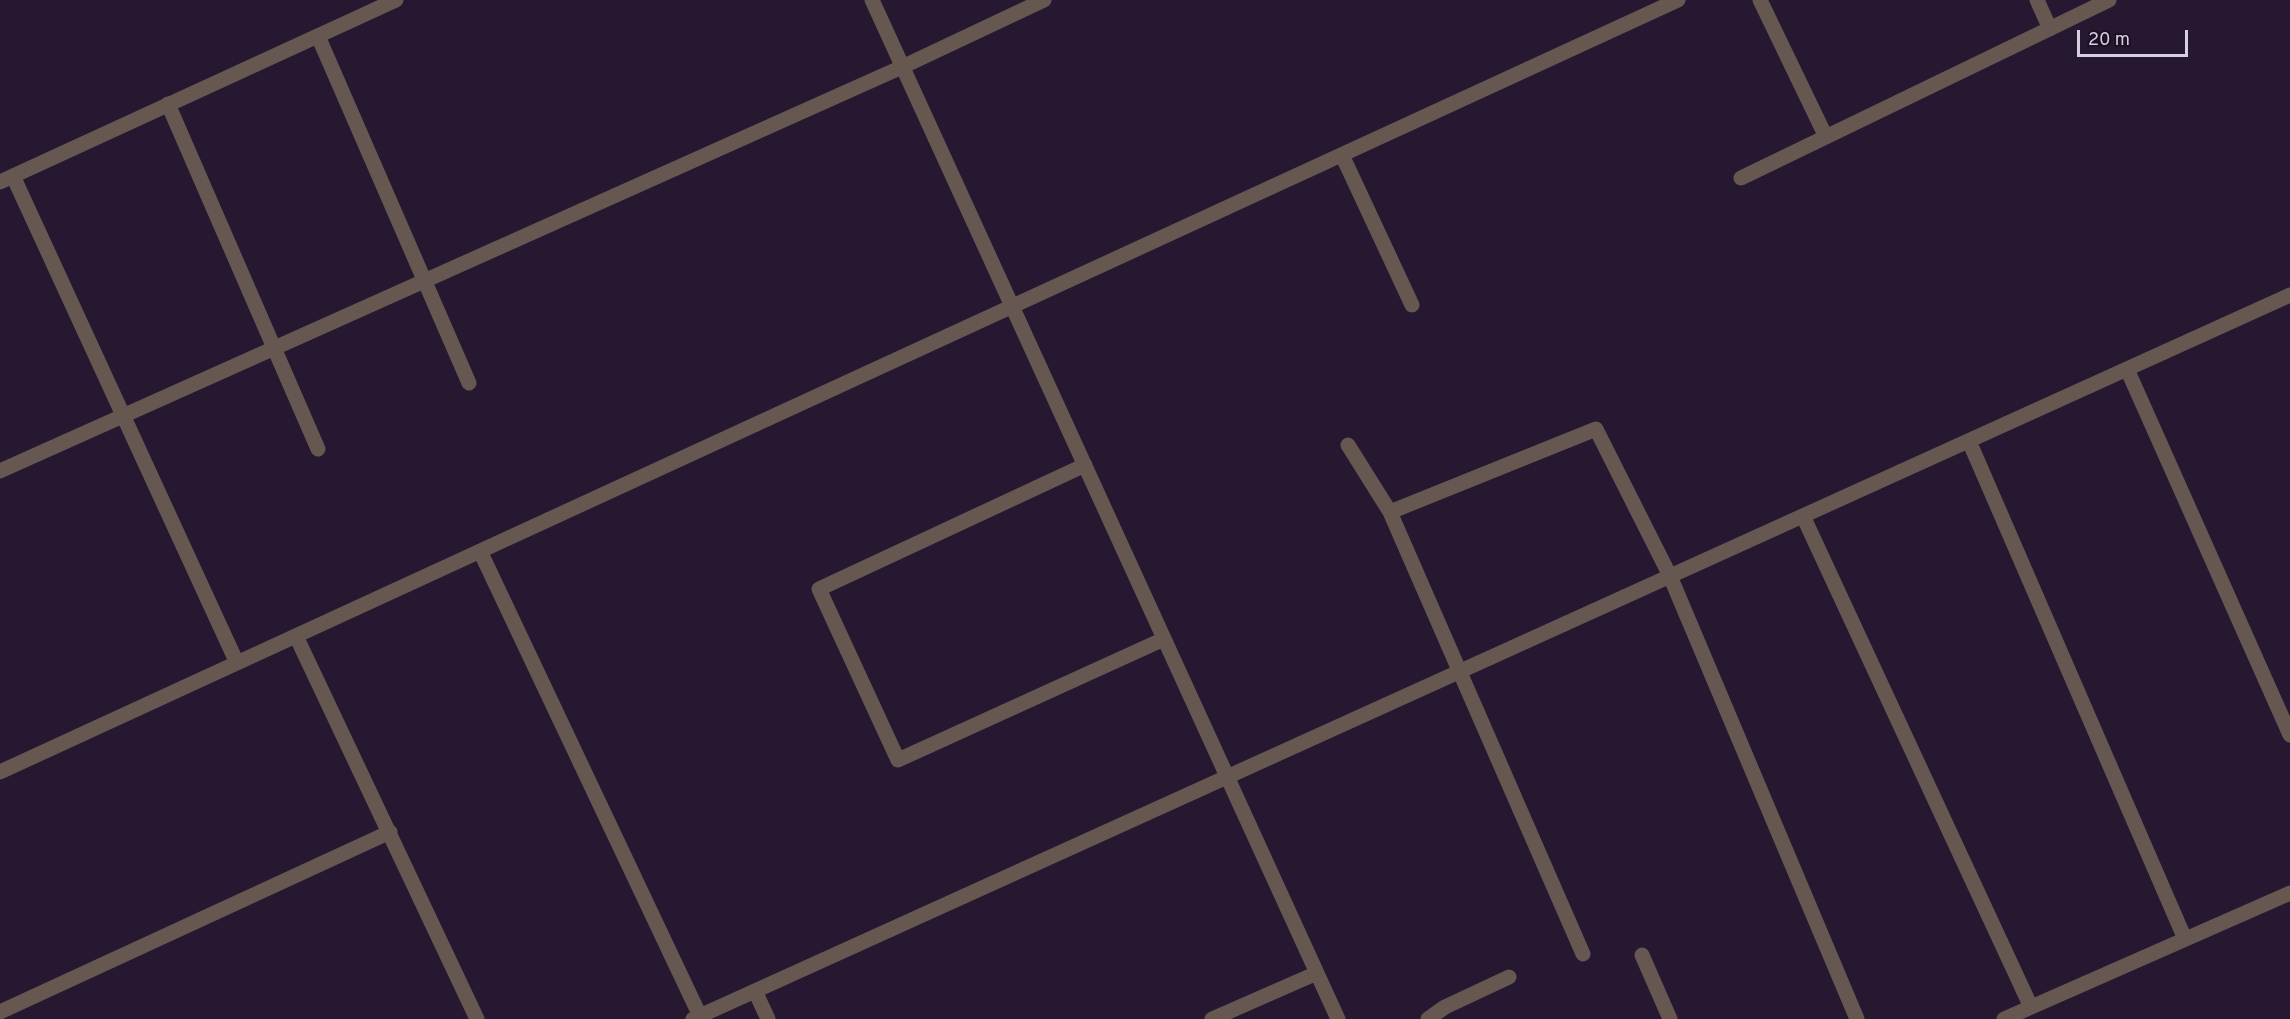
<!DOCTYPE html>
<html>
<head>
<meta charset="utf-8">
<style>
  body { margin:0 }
  #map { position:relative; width:2290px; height:1019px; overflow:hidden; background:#261830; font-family:Overpass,sans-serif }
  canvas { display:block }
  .scale { position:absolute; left:2077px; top:30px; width:111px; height:27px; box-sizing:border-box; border:3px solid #d7cedf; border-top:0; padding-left:8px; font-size:18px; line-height:21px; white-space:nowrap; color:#d7cedf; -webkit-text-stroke:4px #1d0f26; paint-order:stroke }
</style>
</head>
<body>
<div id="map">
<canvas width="2290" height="1019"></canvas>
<div class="scale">20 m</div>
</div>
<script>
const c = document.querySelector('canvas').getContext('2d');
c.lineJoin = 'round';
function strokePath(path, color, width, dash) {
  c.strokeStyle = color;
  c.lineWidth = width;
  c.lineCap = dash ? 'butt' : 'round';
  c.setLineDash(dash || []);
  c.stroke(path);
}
const lane = new Path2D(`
  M1760,0L1826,137
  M2037,0L2050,29
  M318,36L469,383
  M1342,155L1412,305
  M1741,178L2109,0
  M1348,445L1390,512L1583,954
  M1390,512L1596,429L1670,576L1857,1019
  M296,636L477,1019
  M1642,955L1670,1019
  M0,1012L390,832`);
const street = new Path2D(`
  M872,0L1338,1019
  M168,104L318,449
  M13,176L237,663
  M0,182L396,0
  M2127,369L2290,735
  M1969,441L2185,939
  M1085,465L819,589L898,760L1164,639
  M0,471L902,67L1044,0
  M1803,516L2031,1007
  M480,551L700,1016
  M0,772L1678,0
  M755,991L768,1019
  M693,1019L2290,295
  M1212,1019L1317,973
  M1428,1019L1445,1007L1509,977
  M2004,1019L2290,893`);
strokePath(lane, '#665851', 15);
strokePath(street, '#665851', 15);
</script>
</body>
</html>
